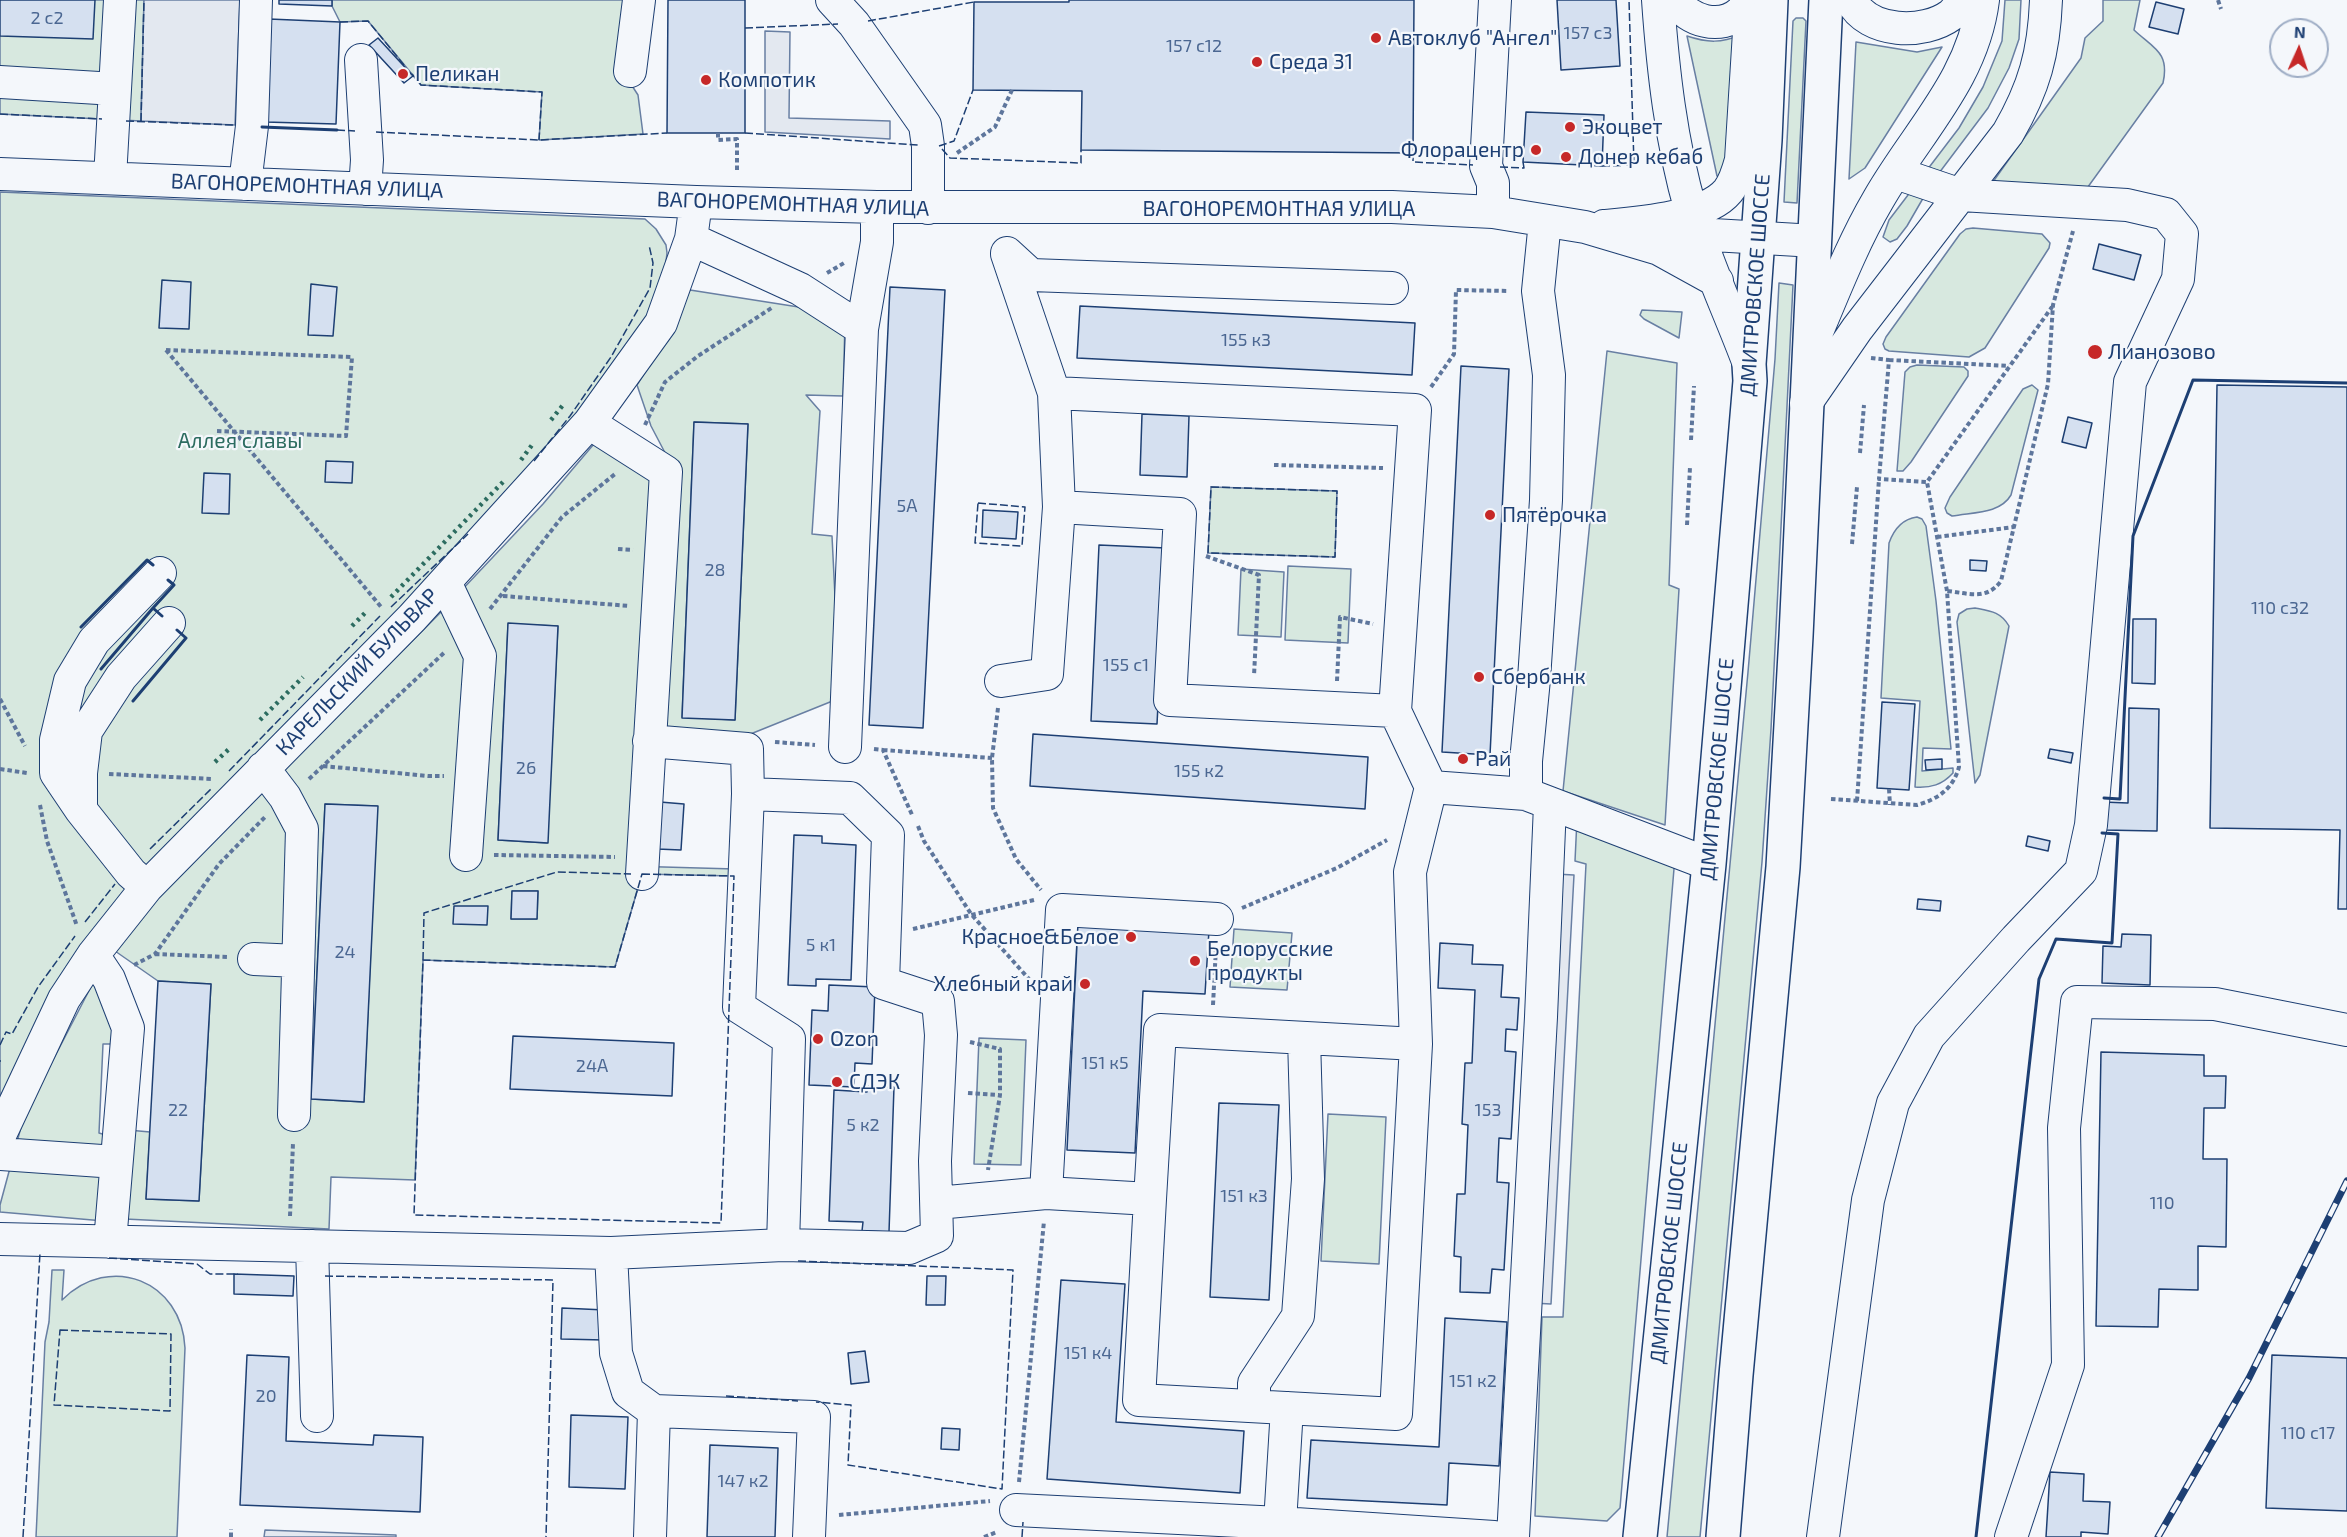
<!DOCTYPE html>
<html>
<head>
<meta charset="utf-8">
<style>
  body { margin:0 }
  #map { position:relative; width:2347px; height:1537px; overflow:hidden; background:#f4f7fb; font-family:"Exo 2",sans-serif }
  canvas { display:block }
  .north { position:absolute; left:2269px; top:18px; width:60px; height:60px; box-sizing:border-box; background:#f4f7fb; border:2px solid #9eadc5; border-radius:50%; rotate:3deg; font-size:16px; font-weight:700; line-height:24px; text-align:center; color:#1d3f73 }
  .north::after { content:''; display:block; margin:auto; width:21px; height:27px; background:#c62828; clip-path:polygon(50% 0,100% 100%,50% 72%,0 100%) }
</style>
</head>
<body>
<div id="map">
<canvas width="2347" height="1537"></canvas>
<div class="north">N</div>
</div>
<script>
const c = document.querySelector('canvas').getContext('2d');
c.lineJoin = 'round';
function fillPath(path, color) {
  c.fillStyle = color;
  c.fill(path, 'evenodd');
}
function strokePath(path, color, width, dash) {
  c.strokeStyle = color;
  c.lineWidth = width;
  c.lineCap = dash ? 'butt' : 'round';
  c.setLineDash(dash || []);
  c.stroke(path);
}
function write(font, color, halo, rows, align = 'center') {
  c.font = font + ' "Exo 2",sans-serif';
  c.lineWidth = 4.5;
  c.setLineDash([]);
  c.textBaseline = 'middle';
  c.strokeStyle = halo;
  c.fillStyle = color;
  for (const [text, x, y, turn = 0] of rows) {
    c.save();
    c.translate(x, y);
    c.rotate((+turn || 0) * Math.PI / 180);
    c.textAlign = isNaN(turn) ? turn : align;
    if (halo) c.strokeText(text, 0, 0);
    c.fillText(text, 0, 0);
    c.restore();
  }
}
const green = new Path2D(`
  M0,0H144L141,121L0,114Z
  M332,0H624L616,61L638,95L643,134L539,140L542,92L421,85L368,21L340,22L332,6Z
  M2005,0H2021L2019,39L2009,68L1988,108L1933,181L1907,226L1897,239L1890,242L1883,237L1889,220L1959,128L1983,87L2002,41Z
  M2103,0H2140L2134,30C2153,48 2170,52 2163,83L2085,191L1990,186L2081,58L2085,38L2103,21Z
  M1796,18H1803L1806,21L1797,203L1784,202L1793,21Z
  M1741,35L1726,180L1717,176L1687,36C1708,43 1721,43 1741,35Z
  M1856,42L1917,52L1942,47L1865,168L1849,179Z
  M0,192L645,219L656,229L666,245L667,253L665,270L650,311L584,418L228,788L0,1105Z
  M1973,228L2042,234L2050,243L2049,248L1985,348L1969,357L1889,351L1885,349L1883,344L1886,337L1960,234L1966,229Z
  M1779,283L1793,285L1771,729L1762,862L1700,1537H1667L1748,672L1775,359Z
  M690,290L805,308L845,322L843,396L806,395L820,411L812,534L832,536L840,698L748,735L657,728L673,468L651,426L637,385L673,327ZM694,422L748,424L735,720L682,717Z
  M1642,310L1682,312L1679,338L1644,319L1640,315Z
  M1607,351L1677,363L1669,585L1679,589L1665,825L1563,791Z
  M1917,365L1964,367L1968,371V376L1911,462L1903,471H1897L1905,372L1910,367Z
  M2032,385L2038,390L2011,495C2000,514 1973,512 1952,516L1947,513L1945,508L1950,497L2023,389Z
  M599,438L650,480L628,866L735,869L734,876L642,874L615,967L423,960L415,1180L331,1177L329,1229L125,1219L128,1130L150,1132L146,1199L199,1201L211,984L158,981L115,951L144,911L442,611L543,504ZM508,624L558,626L547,843L498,840ZM325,804L377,806L364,1102L311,1099ZM512,891H538L537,919H511Z
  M1211,487L1337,491L1335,557L1208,553Z
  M1917,517L1922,519L1926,526L1936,601L1951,749L1923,748L1922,771L1953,768V773C1942,785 1931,788 1915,787L1920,701L1881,698L1889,543C1894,529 1902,519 1917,517Z
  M1288,566L1351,569L1348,643L1285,640Z
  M1241,569L1284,572L1281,637L1238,635Z
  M1975,608C1991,611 2001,612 2009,626L1980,775L1975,783L1957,622L1959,614L1967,609Z
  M1577,819L1675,857L1620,1508L1607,1521L1535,1516L1542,1317H1563L1586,864L1575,861Z
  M1234,929L1292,933L1287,990L1230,987Z
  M94,981L123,1044H103L99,1133L109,1136L104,1221L0,1212V1205L24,1116Z
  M979,1038L1026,1040L1021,1165L974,1164Z
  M1328,1114L1386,1117L1379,1264L1321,1261Z
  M52,1270H64L62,1300C110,1252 182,1281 185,1348L177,1537H36L45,1342L49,1322Z`);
const parking = new Path2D(`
  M144,0H240L235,125L141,121Z
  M765,31L790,32L789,118L890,121V139L765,132Z
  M1555,874L1574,875L1551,1304L1532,1303Z
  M265,1530L396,1535V1537H264Z`);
const building = new Path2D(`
  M0,0H95L93,39L0,36Z
  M279,0H332V6L279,4Z
  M668,0H745V133H667Z
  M1069,0H1414L1413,153L1081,150L1082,91L973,90L974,2H1069Z
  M1557,0H1616L1620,66L1561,70Z
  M2156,2L2184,9L2178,34L2149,27Z
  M269,19L340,22L336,124L265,122Z
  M378,38L413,76L404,83L369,45Z
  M1526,112L1604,115L1602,166L1523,162Z
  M2099,244L2141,255L2134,280L2093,269Z
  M162,280L191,282L189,329L159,328Z
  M311,284L337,287L333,336L308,335Z
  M890,287L945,290L923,728L869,725Z
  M1080,306L1415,323L1412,375L1077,358Z
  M1461,366L1509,369L1490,755L1442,752Z
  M2217,385L2347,387V909H2338L2340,830L2210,828Z
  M1142,414L1189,416L1187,477L1140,475Z
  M2068,417L2092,423L2086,448L2062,442Z
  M694,422L748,424L735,720L682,718Z
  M326,461L353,462L352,483L325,482Z
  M204,473L230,474L229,514L202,513Z
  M983,510L1018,512L1016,539L982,537Z
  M1099,545L1166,548L1157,724L1091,721Z
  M1970,560L1987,561L1986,571L1970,570Z
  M2133,619H2156L2155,684L2132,683Z
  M508,623L558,626L548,843L498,840Z
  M1882,702L1915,704L1909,790L1877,788Z
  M2129,708L2159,709L2157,831L2103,830V802L2128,803Z
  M1033,734L1368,757L1365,809L1030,786Z
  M2050,749L2073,753L2071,763L2048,758Z
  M1942,759V769L1926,770L1925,760Z
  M660,802L684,804L681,850L657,849Z
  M325,804L378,806L364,1102L311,1099Z
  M794,835L822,836V843L856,845L851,980L816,979V986L788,985Z
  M2028,836L2050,841L2048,851L2026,846Z
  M512,891H538L537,919H511Z
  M1918,899L1941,901L1940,911L1917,909Z
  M454,906H488L487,925L453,924Z
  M1078,923L1209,930L1205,994L1143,991L1135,1153L1067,1150Z
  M2122,934L2151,935L2150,985L2102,983L2103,946L2121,947Z
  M1440,943L1473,945L1472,964L1503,965L1501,997L1519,998L1517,1030L1506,1029L1505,1051L1516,1052L1511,1139L1499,1138L1497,1182L1509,1183L1504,1270L1492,1269L1490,1293L1460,1292L1461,1257L1454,1256L1457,1194H1465L1468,1125L1462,1124L1465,1063H1472L1475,990L1438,988Z
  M158,981L211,984L199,1201L146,1199Z
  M829,985L875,987L872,1064L855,1063L854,1087L809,1085L812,1010L828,1011Z
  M513,1036L674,1043L672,1096L510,1089Z
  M2101,1052L2204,1055V1076H2226L2225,1108H2204L2203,1159H2227L2226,1247L2198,1246V1290L2159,1289L2158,1327L2096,1326Z
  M868,1086L894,1087L889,1232L862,1231L863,1222L829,1221L834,1090L867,1092Z
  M1219,1103L1279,1105L1269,1300L1210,1297Z
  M234,1274L294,1276L293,1296L234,1294Z
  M927,1276H946L945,1305H926Z
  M1061,1280L1125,1284L1116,1422L1244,1431L1240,1493L1047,1479Z
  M562,1308L605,1310L604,1340L561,1339Z
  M1445,1318L1507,1322L1499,1466L1449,1463L1447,1505L1307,1498L1311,1440L1439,1447Z
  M865,1351L869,1382L851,1384L848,1353Z
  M247,1355L289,1357L286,1441L373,1445L374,1435L423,1437L420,1512L240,1505Z
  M2272,1355L2347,1358V1511L2266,1508Z
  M571,1415L628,1417L625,1489L569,1487Z
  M942,1428L960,1429L959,1450L941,1449Z
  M710,1445L778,1448L775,1537H707Z
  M2050,1472L2084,1474L2083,1501L2110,1502L2108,1534L2081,1532V1537H2046Z`);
const path = new Path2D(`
  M2218,0L2221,9
  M718,133V140L737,139V172
  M957,153L995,127L1012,90
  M827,273L844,263
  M166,350L352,357L346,436L217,431
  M166,350L382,608
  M1871,358L1889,360L1879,479L1927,482
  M1889,360L2009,366
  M1431,387L1454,354L1456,290L1509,291
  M645,425L665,382L698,356L773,307
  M1691,440L1694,386
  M1860,453L1864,405
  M1274,465L1383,468
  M1687,525L1690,467
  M1937,537L2014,527
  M1852,544L1857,487
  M618,549L633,550
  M1206,556L1259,575L1254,676
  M1947,591L1927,482L2052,307
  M503,596L630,606
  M490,609L562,517L615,474
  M1337,681L1340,617L1373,624
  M0,699L25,746
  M998,708L992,758L993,808L1016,859L1041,890
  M775,742L815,745
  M874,749L883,750L913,817
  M883,750L992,758
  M323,766L428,776H444
  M0,769L27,773
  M109,774L213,779
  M309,779L446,651
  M1889,789L1890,805
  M1831,799L1917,805C1938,799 1953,789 1959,767L1947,591C1969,593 1986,601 2001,581L2048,384L2053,305L2073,231
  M1857,801L1879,479
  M40,805L47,841L77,926
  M918,826L924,841L971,914L1029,979
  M494,855L615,857
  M1242,908L1337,868L1387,840
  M913,929L1034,900
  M155,954L227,957
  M134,965L155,954L219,864L265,817
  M1213,1005L1216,947
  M970,1042L1000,1049V1095L988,1170
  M968,1093L999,1095
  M290,1216L293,1143
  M1019,1482L1044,1221
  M839,1515L990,1501
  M231,1537V1529
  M984,1537L997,1532`);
const minor = new Path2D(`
  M832,0L854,24L925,125L928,146V208
  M1658,0C1663,71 1671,142 1691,211C1706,263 1730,313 1749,364
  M1675,0C1689,21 1720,31 1741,12C1744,9 1746,4 1749,0
  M1851,0C1868,34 1924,35 1951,15C1956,11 1959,5 1963,0
  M361,60L367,160L365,189
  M630,71L639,0
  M0,82L115,89L120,0
  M0,174L696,202L877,207H1392L1493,212L1585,227L1659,249L1717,281
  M110,178L115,89
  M245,184L252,126L256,0
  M1493,212V183L1486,166L1495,0
  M1545,221L1538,291L1549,375L1546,500L1534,679L1526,761V794L1709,864
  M1604,226C1637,223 1706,218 1728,191C1735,182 1738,171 1741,160L1751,0
  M1679,233L1815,241
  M691,239L800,289L862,329
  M1007,253L1031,275L1392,288
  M1007,254L1054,393
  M1811,346C1832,297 1851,246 1878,200C1916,133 1973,80 1983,0
  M1806,403L1857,329L2008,133C2034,88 2044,53 2046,0
  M589,423L666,472L642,874
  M1059,507L1180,514L1170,700L1395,711
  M445,582L480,656L466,855
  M1001,681L1047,674L1059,507L1054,393L1415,410L1395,711L1431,787L1526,794
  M649,741L747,749L748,794L850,798L888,835L883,983L938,1001L941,1035L935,1161L937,1236L909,1248L783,1245L789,1039L739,1007L748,794
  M845,747L862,329L877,242V207
  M263,768L285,797L302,829L294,1115
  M81,810L56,773V740L70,681L94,641L160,573
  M147,887L131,873L81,810V773L86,731L121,677L169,623
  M93,955L109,979L128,1028L110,1242
  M254,959L298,961
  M1416,1044L1410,872L1431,787
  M0,1135L64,999L93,955L147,887L412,618L589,423L661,323L691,239L696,202
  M0,1154L116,1162
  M1046,1193L1062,910L1217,919
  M937,1203L1046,1193L1150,1199L1160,1030L1416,1044L1396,1414L1139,1400L1150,1199
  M0,1239L611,1253L783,1245
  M312,1246L317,1416
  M611,1253L616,1353L628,1392L654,1411
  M1254,1406V1383L1298,1316L1308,1179L1304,1038
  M1287,1408L1280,1523L1494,1537
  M1016,1510L1280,1523
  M650,1537L654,1411L814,1417L809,1537
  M1513,1537L1541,1017L1550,805
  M1823,1537L1868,1200L1893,1103L1929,1036L2016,939L2081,871L2091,825L2130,382L2178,279L2182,234L2166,214L2127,205L1961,195L1896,173
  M2011,1537L2068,1365L2064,1128L2077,1002L2215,1004L2347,1030`);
const major = new Path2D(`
  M1640,1537L1709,864L1750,381L1749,364L1765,140L1771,0
  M1723,1537L1736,1375L1783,867L1796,636L1826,0`);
const rail = new Path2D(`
  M2158,1537L2249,1378L2347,1181`);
const hedge = new Path2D(`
  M551,420L563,405
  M521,460L532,445
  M391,597L503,482
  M352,626L365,613
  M260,720L303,677
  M215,762L229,749`);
const fence = new Path2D(`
  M868,21L974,2
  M340,22L368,21L404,65
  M745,28L838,24
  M412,74L421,85L542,92L539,140
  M0,114L102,119
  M126,121L235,125
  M141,121L144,0
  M337,130L355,131
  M376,132L539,140L667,133
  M745,133L918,145
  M939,146L954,141L973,90
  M942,149L950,158L1081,163V150
  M1413,153V162L1473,165
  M1602,166L1634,165L1629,0
  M1500,167L1524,168L1523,162
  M534,461L570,416L611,357L650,288L653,263L649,245
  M1211,487L1337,491L1335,557L1208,553Z
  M978,503L1025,507L1022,546L975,543Z
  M391,607L468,534
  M229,771L380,616
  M150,849L212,788
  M642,874L734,876L721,1223L414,1215L423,960L615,967Z
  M85,922L115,884
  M423,960L424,913L557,872L631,874
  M0,1045L6,1032L12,1034L38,987L75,936
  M0,1060V1062
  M109,1258L197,1264L210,1274H238
  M798,1261L1013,1270L1002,1489L848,1465L851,1405L816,1402
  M325,1276L553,1280L546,1537
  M60,1330L171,1334L170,1411L54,1405Z
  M726,1396L798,1401
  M23,1537L40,1253
  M1022,1537L1023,1522`);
const wall = new Path2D(`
  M262,127L337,130
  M162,616L153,608L174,585L168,580
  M81,627L147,560L153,565
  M101,669L153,608
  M133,701L186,638L177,630
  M2104,798L2120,799L2133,536L2193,380L2347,383
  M1976,1537L2039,979L2056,939L2112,943L2118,834L2102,833`);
const markers = [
  [1376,38,6,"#c62828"],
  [1257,62,6,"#c62828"],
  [403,74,6,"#c62828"],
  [706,80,6,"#c62828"],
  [1570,127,6,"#c62828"],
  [1536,150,6,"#c62828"],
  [1566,157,6,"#c62828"],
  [2095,352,8,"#c62828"],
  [1490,515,6,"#c62828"],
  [1479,677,6,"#c62828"],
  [1463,759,6,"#c62828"],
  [1131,937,6,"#c62828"],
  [1195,961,6,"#c62828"],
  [1085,984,6,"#c62828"],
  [818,1039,6,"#c62828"],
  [837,1082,6,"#c62828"]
];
const numberNames = [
  ["2 с2",47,18],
  ["157 с3",1588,33],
  ["157 с12",1194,46],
  ["155 к3",1246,340],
  ["5А",907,506],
  ["28",715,570],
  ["110 с32",2280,608],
  ["155 с1",1126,665],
  ["26",526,768],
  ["155 к2",1199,771],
  ["5 к1",821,945],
  ["24",345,952],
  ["151 к5",1105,1063],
  ["24А",592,1066],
  ["22",178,1110],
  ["153",1488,1110],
  ["5 к2",863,1125],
  ["151 к3",1244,1196],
  ["110",2162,1203],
  ["151 к4",1088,1353],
  ["151 к2",1473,1381],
  ["20",266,1396],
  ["110 с17",2308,1433],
  ["147 к2",743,1481]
];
const poiNames = [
  ["Автоклуб \"Ангел\"",1388,38],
  ["Среда 31",1269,62],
  ["Пеликан",415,74],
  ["Компотик",718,80],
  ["Экоцвет",1582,127],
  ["Флорацентр",1524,150,"right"],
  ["Донер кебаб",1578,157],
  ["Лианозово",2108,352],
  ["Пятёрочка",1502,515],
  ["Сбербанк",1491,677],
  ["Рай",1475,759],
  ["Красное&Белое",1119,937,"right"],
  ["Белорусские",1207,949],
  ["продукты",1207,973],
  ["Хлебный край",1073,984,"right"],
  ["Ozon",830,1039],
  ["СДЭК",849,1082]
];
const streetNames = [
  ["ВАГОНОРЕМОНТНАЯ УЛИЦА",307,186,2],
  ["ВАГОНОРЕМОНТНАЯ УЛИЦА",793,204,2],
  ["ВАГОНОРЕМОНТНАЯ УЛИЦА",1279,209],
  ["ДМИТРОВСКОЕ ШОССЕ",1755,285,-86],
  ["КАРЕЛЬСКИЙ БУЛЬВАР",357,672,-46],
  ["ДМИТРОВСКОЕ ШОССЕ",1717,769,-85],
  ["ДМИТРОВСКОЕ ШОССЕ",1669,1253,-84]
];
const parkNames = [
  ["Аллея славы",240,441]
];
fillPath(green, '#d7e8df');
strokePath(green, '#687fa3', 1.5);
fillPath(parking, '#e3e8f0');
strokePath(parking, '#687fa3', 1.5);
fillPath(building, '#d5e0f0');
strokePath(building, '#1d3f73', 1.5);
strokePath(minor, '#1d3f73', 34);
strokePath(major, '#1d3f73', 36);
strokePath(path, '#5e769c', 4, [4.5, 3]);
strokePath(minor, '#f4f7fb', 32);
strokePath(major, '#f4f7fb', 33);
strokePath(rail, '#1d3f73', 7);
strokePath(rail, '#f4f7fb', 4.5, [14]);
strokePath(hedge, '#2c6c60', 4.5, [3, 4.5]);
strokePath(fence, '#1d3f73', 1.5, [8, 3]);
strokePath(wall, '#1d3f73', 3);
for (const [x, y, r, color] of markers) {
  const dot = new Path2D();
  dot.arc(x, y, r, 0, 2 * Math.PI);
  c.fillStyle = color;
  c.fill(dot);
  strokePath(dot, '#f4f7fb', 2);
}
write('18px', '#4b6792', null, numberNames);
write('21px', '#1d3f73', '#f4f7fb', poiNames, 'left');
write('21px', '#1d3f73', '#f4f7fb', streetNames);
write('21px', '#2c6c60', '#f4f7fb', parkNames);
</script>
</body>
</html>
